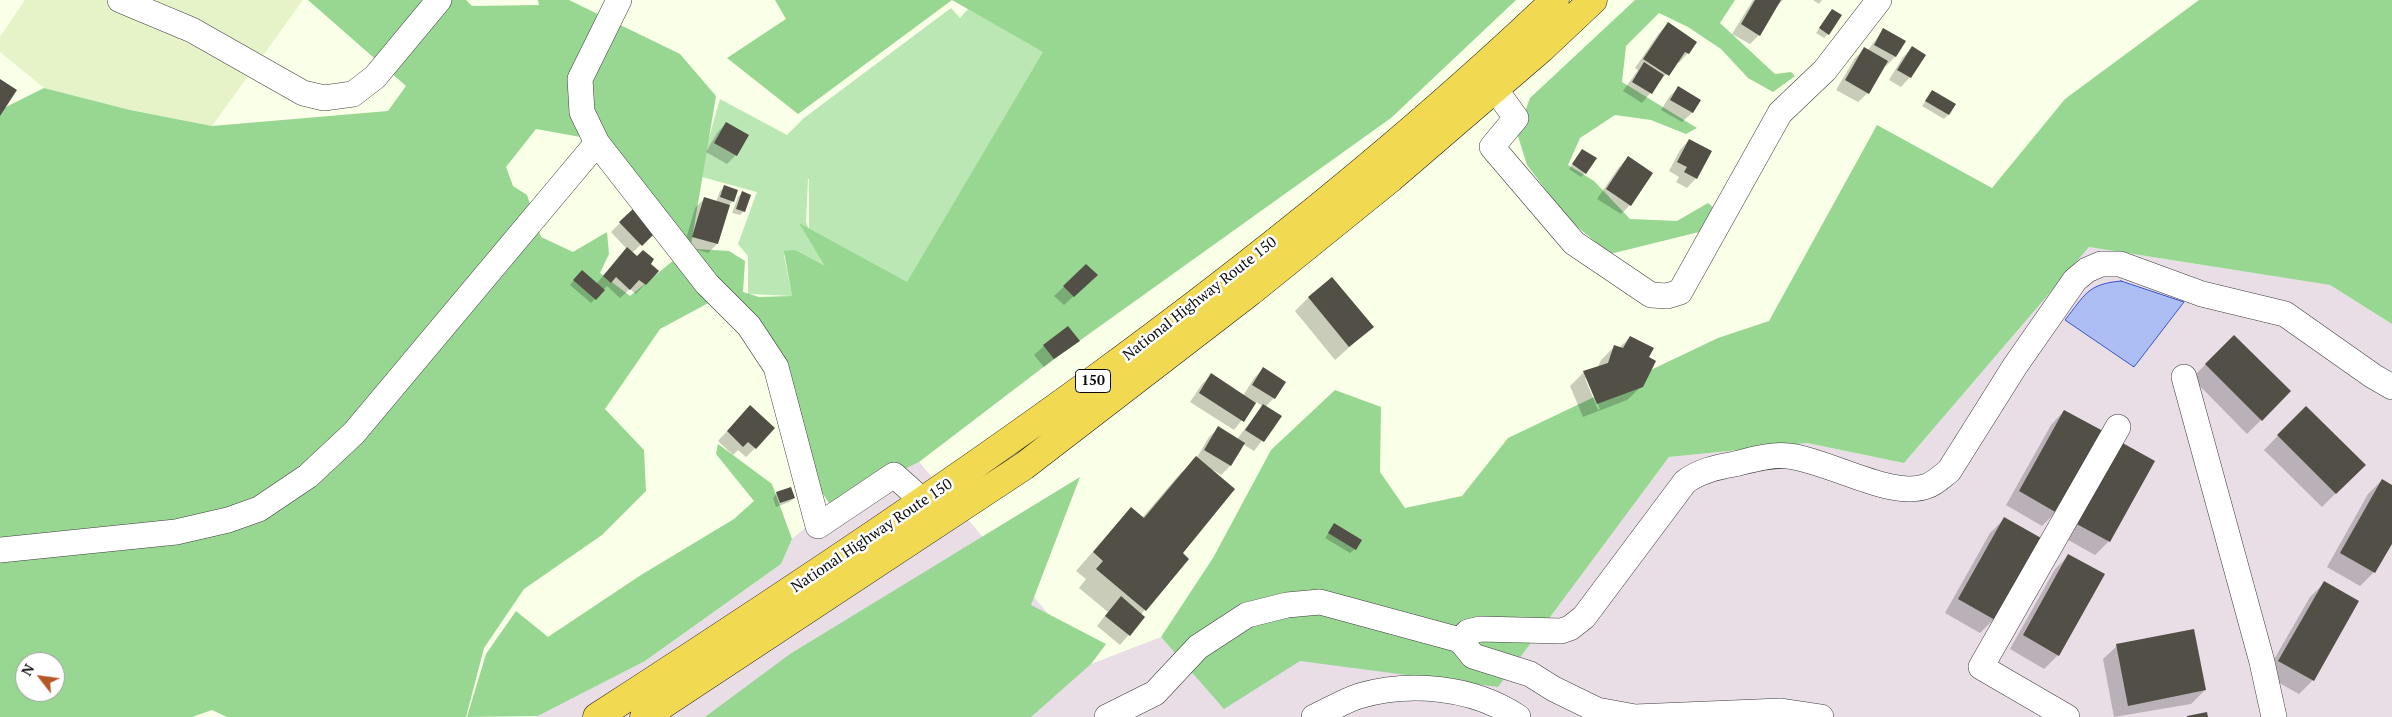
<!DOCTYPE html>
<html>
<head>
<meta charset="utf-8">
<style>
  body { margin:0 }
  #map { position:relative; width:2392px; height:717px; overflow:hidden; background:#faffe7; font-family:"PT Serif",serif }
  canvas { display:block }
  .north { position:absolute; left:15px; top:652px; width:50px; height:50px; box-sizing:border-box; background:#fff; border:1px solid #9d9d9d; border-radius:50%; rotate:300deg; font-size:14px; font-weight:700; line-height:20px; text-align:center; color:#0a0a0a }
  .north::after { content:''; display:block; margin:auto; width:18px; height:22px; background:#b65726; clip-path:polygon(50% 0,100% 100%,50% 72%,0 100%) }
</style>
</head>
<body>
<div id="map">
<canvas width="2392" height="717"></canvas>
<div class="north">N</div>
</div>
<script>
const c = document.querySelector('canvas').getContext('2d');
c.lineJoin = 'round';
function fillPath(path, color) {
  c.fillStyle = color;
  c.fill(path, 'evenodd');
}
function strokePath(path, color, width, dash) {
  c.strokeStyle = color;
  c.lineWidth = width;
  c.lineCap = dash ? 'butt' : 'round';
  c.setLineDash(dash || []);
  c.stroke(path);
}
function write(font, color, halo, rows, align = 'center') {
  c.font = font + ' "PT Serif",serif';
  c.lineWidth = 5;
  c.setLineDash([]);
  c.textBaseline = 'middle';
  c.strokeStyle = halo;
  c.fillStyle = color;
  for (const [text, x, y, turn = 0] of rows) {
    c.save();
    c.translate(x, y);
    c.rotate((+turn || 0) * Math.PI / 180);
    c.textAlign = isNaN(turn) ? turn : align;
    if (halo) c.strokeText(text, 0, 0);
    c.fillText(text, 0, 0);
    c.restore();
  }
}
const industrial = new Path2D(`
  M2089,247L2330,285L2392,324V717H536L645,661L781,564L792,539L831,506L919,462L1091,664L1161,637L1174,652L1546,622L1669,457L1807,443L1904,463Z`);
const farmland = new Path2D(`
  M25,0H303L212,126L130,110L44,88L0,52V37Z`);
const green = new Path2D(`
  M951,8L960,18L968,9L1044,52L907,283L809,229L826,267L784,255L792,296L748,294V256L738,244L757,192L702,177L707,145L720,99L787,135L804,118ZM808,179H809V229L806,222Z`);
const forest = new Path2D(`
  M308,0H466L472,6L539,5L538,0H569L680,54L716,96L691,245L603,141L536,129L506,167L513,186L527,195L541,237L573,252L607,232L609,254L600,273L630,296L674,260L714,300L660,329L605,409L644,450L646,491L602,535L524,589L484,648L466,717H227L212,710L192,717H0V110L44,88L130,110L212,126L388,111L406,86ZM25,662H55V692H25Z
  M775,0H1516L1391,118L1054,359L919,462L831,506L811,476L786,368L696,267V249L729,251L745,261L743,292L759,297L792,296L784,251L795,250L825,266L799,223L907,282L1043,52L952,0L798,114L727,58L786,19Z
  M1635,0H1735L1720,23L1775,74L1791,72L1795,76L1773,92L1748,78L1721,49L1688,27L1659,13L1626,46L1622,82L1697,128L1686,134L1651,120L1615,115L1580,138L1568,165L1594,181L1630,219L1677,221L1708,203L1714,208L1699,232L1610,254L1568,219L1527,165L1517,133L1530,98Z
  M2199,0H2392V324L2330,285L2089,247L1904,463L1807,443L1669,457L1498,687L1300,661L1224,709L1161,637L1213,558L1271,450L1335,390L1381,407L1380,472L1405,508L1462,496L1508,438L1718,338L1769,321L1877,125L1992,188L2065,99Z
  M718,444L772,484L792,539L781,564L645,661L538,716L467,717L486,654L516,611L548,637L641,575L734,519L754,501L716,454Z
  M1080,477L1031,605L1106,644L1091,664L1031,717H705L790,654Z`);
const water = new Path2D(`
  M2121,281L2184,302L2134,367L2065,320C2085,295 2087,284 2121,281Z`);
const shadow = new Path2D(`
  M1753,0H1783L1774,9L1759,35L1750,44L1732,34Z
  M1813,0H1822L1819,4Z
  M1832,10L1828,34L1824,38L1816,33Z
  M1668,24L1688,53L1679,63L1677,61L1642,103L1623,91L1638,70L1635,68L1659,33Z
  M1883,30L1904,41L1895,57L1886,66L1884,65L1868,93L1858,102L1836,90L1855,58L1865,48L1868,50Z
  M1912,48L1924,55L1910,77L1901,87L1889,80L1903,57Z
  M1678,88L1699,100L1692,113L1682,122L1661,110L1669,97Z
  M1932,92L1948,115L1944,119L1922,106Z
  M726,123L736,155L727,164L706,152L717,133Z
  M1689,140L1696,178L1687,188L1676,182L1679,177L1669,171L1680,150Z
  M1578,155L1585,173L1581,177L1569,169Z
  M1628,158L1630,205L1621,214L1597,199L1619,167Z
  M724,187L733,201L728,206L717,244L708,253L684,246L695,208L704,199L716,202L720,191Z
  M742,193L744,211L740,215L732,213L738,197Z
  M633,210L654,232L632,253L657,271L636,294L630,289L620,298L607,286L591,303L570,285L577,276L596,284L627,249L611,232Z
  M1086,266L1087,284L1064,305L1054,296Z
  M1309,297L1372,327L1335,360L1295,311Z
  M2234,336L2290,391L2247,434L2192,378Z
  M1630,337L1647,358L1642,386L1627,400L1583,417L1570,386L1584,372L1598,367L1601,360L1615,346L1619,348ZM1585,378H1587L1600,409L1598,410Z
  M1078,341L1044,367L1034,355L1044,346Z
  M1263,369L1274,398L1265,407L1280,417L1254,451L1243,444L1230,466L1221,475L1213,470L1181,553L1141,615L1144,617L1120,645L1097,626L1108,612L1079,588L1086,579L1076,571L1131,508L1142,518L1178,476L1196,459L1209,437L1219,428L1237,439L1263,406L1256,402L1234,430L1190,402L1202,384L1211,375L1243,396L1254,378Z
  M2306,407L2364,465L2322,507L2264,450Z
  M2064,411L2056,512L2042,526L2006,505L2051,425Z
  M741,416L755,448L746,457L738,450L733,455L718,441Z
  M2154,461L2109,541L2095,555L2061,536Z
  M2382,480L2392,486V541L2374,572L2360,586L2327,567L2368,494Z
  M777,493L794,498L789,502L776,507L773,498Z
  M2004,519L1994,619L1980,633L1945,613L1990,533Z
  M1335,524L1355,549L1350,553L1325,538Z
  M2069,555L2058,655L2044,669L2010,649L2055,569Z
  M2324,583L2313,680L2299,694L2265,675L2310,597Z
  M2117,646L2205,690L2191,704L2114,717L2103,659Z`);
const building = new Path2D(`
  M1755,0H1781L1760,36L1741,24Z
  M1832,9L1842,15L1829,35L1819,28Z
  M1668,22L1697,42L1689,54L1685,52L1669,76L1643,59Z
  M1883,28L1906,41L1896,57L1874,45Z
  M1912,46L1926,55L1911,78L1897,70Z
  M1864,47L1888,61L1869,94L1845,80Z
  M1644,62L1664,75L1652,94L1632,82Z
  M0,79L17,90L0,116Z
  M1678,86L1701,100L1693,113L1670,100Z
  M1932,90L1956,104L1949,115L1925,101Z
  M726,122L749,135L737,156L714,143Z
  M1689,139L1712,151L1697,179L1684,172L1687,167L1677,162Z
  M1582,149L1597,158L1586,174L1572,164Z
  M1628,156L1653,173L1631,206L1606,189Z
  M724,185L738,190L734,202L720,197Z
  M742,191L751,195L745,212L736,209Z
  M704,197L730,205L718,244L692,237Z
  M633,209L656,232L642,246L619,222Z
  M627,247L637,256L643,250L654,259L651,264L659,271L646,285L639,280L630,290L616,277L611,283L603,276Z
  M1086,264L1098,275L1074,297L1063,286Z
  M582,270L605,290L596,300L573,280Z
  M1332,277L1374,327L1349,347L1308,297Z
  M1068,326L1080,341L1054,359L1043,345Z
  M2234,335L2291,391L2262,421L2205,364Z
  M1630,336L1654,348L1649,357L1656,361L1643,387L1597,404L1583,371L1608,363L1614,345L1623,348Z
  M1263,367L1286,382L1275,399L1252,385Z
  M1211,373L1256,403L1244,422L1199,393Z
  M1263,404L1282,416L1264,442L1245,430Z
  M750,405L775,428L756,449L748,442L743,447L727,431Z
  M2306,406L2366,465L2336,494L2277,435Z
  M2064,410L2103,431L2057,513L2019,491Z
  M1218,426L1245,443L1231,466L1204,450Z
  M2119,441L2155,461L2110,542L2073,522Z
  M1196,456L1235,489L1183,553L1189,559L1146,611L1096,569L1103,561L1093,552L1131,507L1144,518Z
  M2382,479L2392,485V544L2375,573L2340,553Z
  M791,487L795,498L780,503L776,492Z
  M2004,517L2041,538L1995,620L1958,599Z
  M1334,523L1362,540L1356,550L1328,533Z
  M2068,554L2105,574L2059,656L2023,635Z
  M2324,581L2359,601L2314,681L2278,661Z
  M1121,596L1145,617L1130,636L1105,616Z
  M2194,629L2206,690L2128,706L2116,644Z
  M2207,712L2208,717H2187V716Z`);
const minor = new Path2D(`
  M120,0L192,30L303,93L324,98L353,94L375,77L439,0
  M619,0L580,79L582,112L597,143L707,284L749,326L776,367L818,526L894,475L923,501
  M1495,89L1516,118L1492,147L1574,243L1651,295L1667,296L1680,292L1780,113L1825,70L1879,0
  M2184,377L2262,662L2274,717
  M0,550L176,532L228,520L259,509L308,476L354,433L597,143
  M1460,640L1468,632L1480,629L1561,631L1570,628L1584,617L1685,482C1699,471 1717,467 1735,464C1751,460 1771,454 1788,456C1828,460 1892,500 1927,486C1936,483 1942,476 1949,471L2015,366L2075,280L2087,270L2101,264H2120L2202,294L2285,314L2373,376L2392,387
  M1107,717L1155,693L1198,647L1247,615L1287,605L1320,602L1460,640L1473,656L1530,674L1554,689L1597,710L1635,717L1781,711L1821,717
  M1314,717C1329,710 1344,701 1359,696C1411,681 1473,687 1518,717
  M2067,717L1981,667L2118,427`);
const highway = new Path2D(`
  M597,717C932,500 1265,276 1555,0
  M644,717L1024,466L1250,292L1391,178L1541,49L1593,0`);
const shields = [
  [1093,381,35]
];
const shieldNames = [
  ["150",1093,381]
];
const streetNames = [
  ["National Highway Route 150",1200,299,-38],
  ["National Highway Route 150",872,536,-34]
];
fillPath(industrial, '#e9dde6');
fillPath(farmland, '#e6f3c9');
fillPath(green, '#bae7b3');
fillPath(forest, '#97d792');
fillPath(water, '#adbef4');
strokePath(water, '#3655ca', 1);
fillPath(shadow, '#0003');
fillPath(building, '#524f47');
strokePath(minor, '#3d3d3d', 26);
strokePath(highway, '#1b1b1b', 29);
strokePath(minor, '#fff', 25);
strokePath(highway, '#f2d952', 28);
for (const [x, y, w] of shields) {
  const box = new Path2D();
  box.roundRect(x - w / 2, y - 11.5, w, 23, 4);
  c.fillStyle = '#fff';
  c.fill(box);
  strokePath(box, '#0a0a0a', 1);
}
write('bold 14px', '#0a0a0a', null, shieldNames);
write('15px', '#0a0a0a', '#fff', streetNames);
</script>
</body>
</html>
